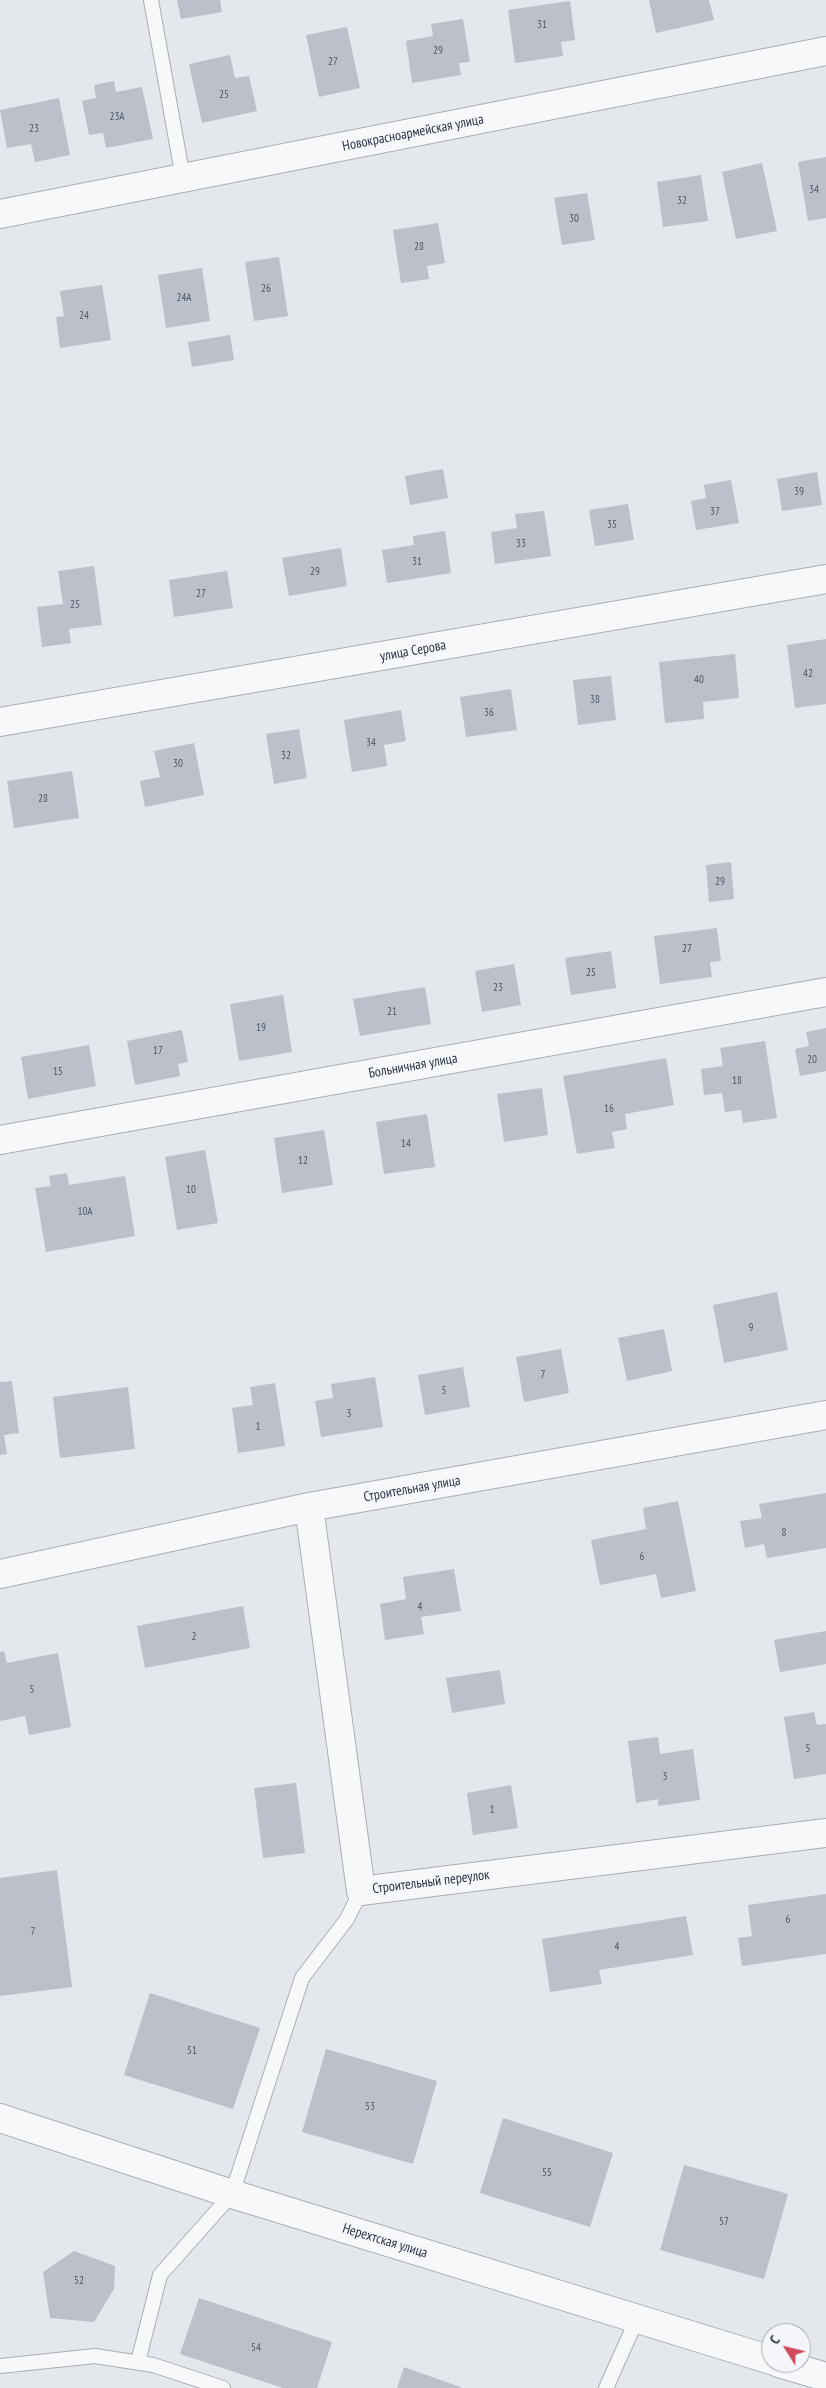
<!DOCTYPE html>
<html>
<head>
<meta charset="utf-8">
<style>
  body { margin:0 }
  #map { position:relative; width:826px; height:2388px; overflow:hidden; background:#e4e7ec; font-family:"PT Sans Narrow",sans-serif }
  canvas { display:block }
  .north { position:absolute; left:761px; top:2323px; width:50px; height:50px; box-sizing:border-box; background:#f4f6f9; border:1px solid #a4a8b1; border-radius:50%; rotate:306deg; font-size:14px; font-weight:700; line-height:20px; text-align:center; color:#2b3445 }
  .north::after { content:''; display:block; margin:auto; width:18px; height:22px; background:#d1495b; clip-path:polygon(50% 0,100% 100%,50% 72%,0 100%) }
</style>
</head>
<body>
<div id="map">
<canvas width="826" height="2388"></canvas>
<div class="north">С</div>
</div>
<script>
const c = document.querySelector('canvas').getContext('2d');
c.lineJoin = 'round';
function fillPath(path, color) {
  c.fillStyle = color;
  c.fill(path, 'evenodd');
}
function strokePath(path, color, width, dash) {
  c.strokeStyle = color;
  c.lineWidth = width;
  c.lineCap = dash ? 'butt' : 'round';
  c.setLineDash(dash || []);
  c.stroke(path);
}
function write(font, color, halo, rows, align = 'center') {
  c.font = font + ' "PT Sans Narrow",sans-serif';
  c.lineWidth = 4.5;
  c.setLineDash([]);
  c.textBaseline = 'middle';
  c.strokeStyle = halo;
  c.fillStyle = color;
  for (const [text, x, y, turn = 0] of rows) {
    c.save();
    c.translate(x, y);
    c.rotate((+turn || 0) * Math.PI / 180);
    c.textAlign = isNaN(turn) ? turn : align;
    if (halo) c.strokeText(text, 0, 0);
    c.fillText(text, 0, 0);
    c.restore();
  }
}
const building = new Path2D(`
  M177,0H220L222,12L181,19Z
  M649,0H709L714,20L656,33Z
  M570,1L575,40L561,42L563,56L515,63L508,10Z
  M463,19L470,62L459,63L461,75L412,83L406,41L433,36L431,24Z
  M347,27L360,88L319,97L306,35Z
  M230,55L235,78L249,76L257,111L202,123L189,64Z
  M114,81L116,92L142,87L153,139L106,148L103,133L89,135L82,101L96,98L94,85Z
  M59,98L70,155L35,162L31,144L7,148L0,110Z
  M826,157V218L808,221L798,162Z
  M762,163L777,231L736,239L722,172Z
  M701,175L708,221L663,227L657,182Z
  M587,193L595,240L562,245L554,198Z
  M438,223L445,263L427,266L429,279L401,283L393,230Z
  M279,257L288,316L254,321L245,262Z
  M202,268L210,321L166,328L158,275Z
  M102,285L111,340L60,348L56,317L64,316L60,291Z
  M230,335L234,360L192,367L188,342Z
  M443,469L448,498L410,505L405,476Z
  M817,472L822,505L782,511L777,479Z
  M731,480L739,523L696,530L691,501L706,498L704,485Z
  M628,504L634,540L595,546L589,510Z
  M544,511L551,556L495,564L491,532L517,528L515,514Z
  M445,531L451,573L387,583L382,550L414,545L413,536Z
  M341,548L347,586L289,596L282,558Z
  M94,566L102,625L69,629L71,643L42,647L37,607L63,604L58,571Z
  M227,571L233,608L174,617L169,580Z
  M826,639V704L795,708L787,645Z
  M735,654L739,698L703,702L704,719L665,723L659,662Z
  M611,676L616,720L578,725L573,680Z
  M511,689L517,730L466,737L460,697Z
  M401,710L406,741L384,745L387,766L352,772L344,720Z
  M299,729L307,778L274,784L266,734Z
  M194,743L204,795L145,807L140,781L160,777L154,751Z
  M72,771L79,818L14,828L7,781Z
  M731,862L734,899L709,902L706,865Z
  M717,928L721,961L710,962L712,977L660,984L654,936Z
  M611,951L616,988L571,995L565,958Z
  M514,964L521,1005L482,1012L475,971Z
  M425,987L431,1024L360,1036L353,999Z
  M283,995L292,1052L239,1061L230,1004Z
  M826,1028V1071L800,1076L795,1049L809,1046L806,1032Z
  M182,1030L188,1062L178,1064L180,1076L135,1085L127,1041Z
  M765,1041L777,1118L743,1123L741,1110L725,1112L722,1093L704,1095L701,1069L723,1066L720,1048Z
  M89,1045L96,1086L28,1099L21,1057Z
  M666,1058L674,1105L625,1114L627,1129L612,1132L615,1148L577,1154L563,1076Z
  M542,1088L548,1135L504,1142L497,1094Z
  M427,1114L435,1167L384,1174L376,1122Z
  M324,1130L333,1185L282,1193L274,1138Z
  M205,1150L218,1223L177,1230L165,1157Z
  M67,1173L69,1185L125,1176L135,1236L46,1252L35,1188L51,1186L49,1176Z
  M777,1292L788,1350L724,1363L713,1305Z
  M664,1329L672,1371L627,1381L618,1338Z
  M561,1349L569,1393L524,1402L516,1357Z
  M463,1367L470,1407L425,1415L418,1375Z
  M375,1377L383,1427L321,1437L315,1401L333,1398L331,1384Z
  M12,1381L19,1433L4,1435L7,1454L0,1455V1382Z
  M275,1383L285,1446L238,1453L232,1408L253,1405L250,1387Z
  M128,1387L135,1449L60,1458L53,1397Z
  M826,1493V1548L767,1558L764,1544L745,1548L740,1521L762,1518L759,1504Z
  M678,1501L696,1591L661,1598L656,1574L600,1585L591,1540L646,1529L643,1508Z
  M454,1569L461,1611L421,1617L424,1634L385,1640L380,1604L406,1599L403,1577Z
  M243,1606L250,1648L145,1668L137,1626Z
  M826,1631V1664L780,1672L774,1640Z
  M4,1651L7,1663L58,1653L71,1727L29,1735L25,1716L0,1721V1652Z
  M500,1670L505,1704L452,1713L446,1678Z
  M814,1712L817,1725L826,1724V1774L794,1779L784,1717Z
  M658,1737L660,1754L693,1749L700,1800L658,1806V1799L636,1803L628,1741Z
  M296,1783L305,1853L263,1858L254,1788Z
  M511,1785L518,1828L473,1835L467,1793Z
  M57,1870L72,1987L0,1996V1878Z
  M826,1894V1954L742,1966L738,1938L752,1936L748,1905Z
  M686,1916L693,1955L599,1970L602,1984L550,1992L542,1939Z
  M150,1993L260,2028L233,2109L124,2075Z
  M326,2049L437,2081L413,2164L302,2132Z
  M503,2118L613,2153L590,2227L480,2193Z
  M684,2165L788,2194L764,2279L660,2250Z
  M74,2251L115,2266L114,2289L94,2322L50,2318L43,2272Z
  M199,2298L332,2342L317,2388H283L180,2354Z
  M404,2367L463,2388H397Z`);
const lane = new Path2D(`
  M151,0L183,178
  M138,2362L160,2275L232,2194L302,1978L347,1919L361,1891
  M0,2366L95,2356L153,2365L223,2388
  M606,2388L637,2319`);
const street = new Path2D(`
  M0,214L826,51
  M0,722L826,579
  M0,1140L826,992
  M309,1507L361,1891L826,1833
  M0,1574L309,1507L826,1415
  M0,2118L232,2194L771,2360
  M779,2363L826,2377`);
const numberNames = [
  ["31",542,25],
  ["29",438,51],
  ["27",333,62],
  ["25",224,95],
  ["23А",117,117],
  ["23",34,129],
  ["34",814,190],
  ["32",682,201],
  ["30",574,219],
  ["28",419,247],
  ["26",266,289],
  ["24А",184,298],
  ["24",84,316],
  ["39",799,492],
  ["37",715,512],
  ["35",612,525],
  ["33",521,544],
  ["31",417,562],
  ["29",315,572],
  ["27",201,594],
  ["25",75,605],
  ["42",808,674],
  ["40",699,680],
  ["38",595,700],
  ["36",489,713],
  ["34",371,743],
  ["32",286,756],
  ["30",178,764],
  ["28",43,799],
  ["29",720,882],
  ["27",687,949],
  ["25",591,973],
  ["23",498,988],
  ["21",392,1012],
  ["19",261,1028],
  ["17",158,1051],
  ["20",812,1060],
  ["15",58,1072],
  ["18",737,1081],
  ["16",609,1109],
  ["14",406,1144],
  ["12",303,1161],
  ["10",191,1190],
  ["10А",85,1212],
  ["9",751,1328],
  ["7",543,1375],
  ["5",444,1391],
  ["3",349,1414],
  ["1",258,1427],
  ["8",784,1533],
  ["6",642,1557],
  ["4",420,1607],
  ["2",194,1637],
  ["5",32,1690],
  ["5",808,1749],
  ["3",665,1777],
  ["1",492,1810],
  ["6",788,1920],
  ["7",33,1932],
  ["4",617,1947],
  ["51",192,2051],
  ["53",370,2107],
  ["55",547,2173],
  ["57",724,2222],
  ["52",79,2281],
  ["54",256,2348]
];
const streetNames = [
  ["Новокрасноармейская улица",413,133,-11],
  ["улица Серова",413,651,-10],
  ["Больничная улица",413,1066,-10],
  ["Строительная улица",412,1489,-10],
  ["Строительный переулок",431,1882,-7],
  ["Нерехтская улица",385,2241,17]
];
fillPath(building, '#bbc0ca');
strokePath(lane, '#a9aeb7', 16);
strokePath(street, '#a9aeb7', 30);
strokePath(lane, '#f7f8fa', 14);
strokePath(street, '#f7f8fa', 28);
write('11px', '#4f5766', null, numberNames);
write('14px', '#2b3445', '#f4f6f9', streetNames);
</script>
</body>
</html>
